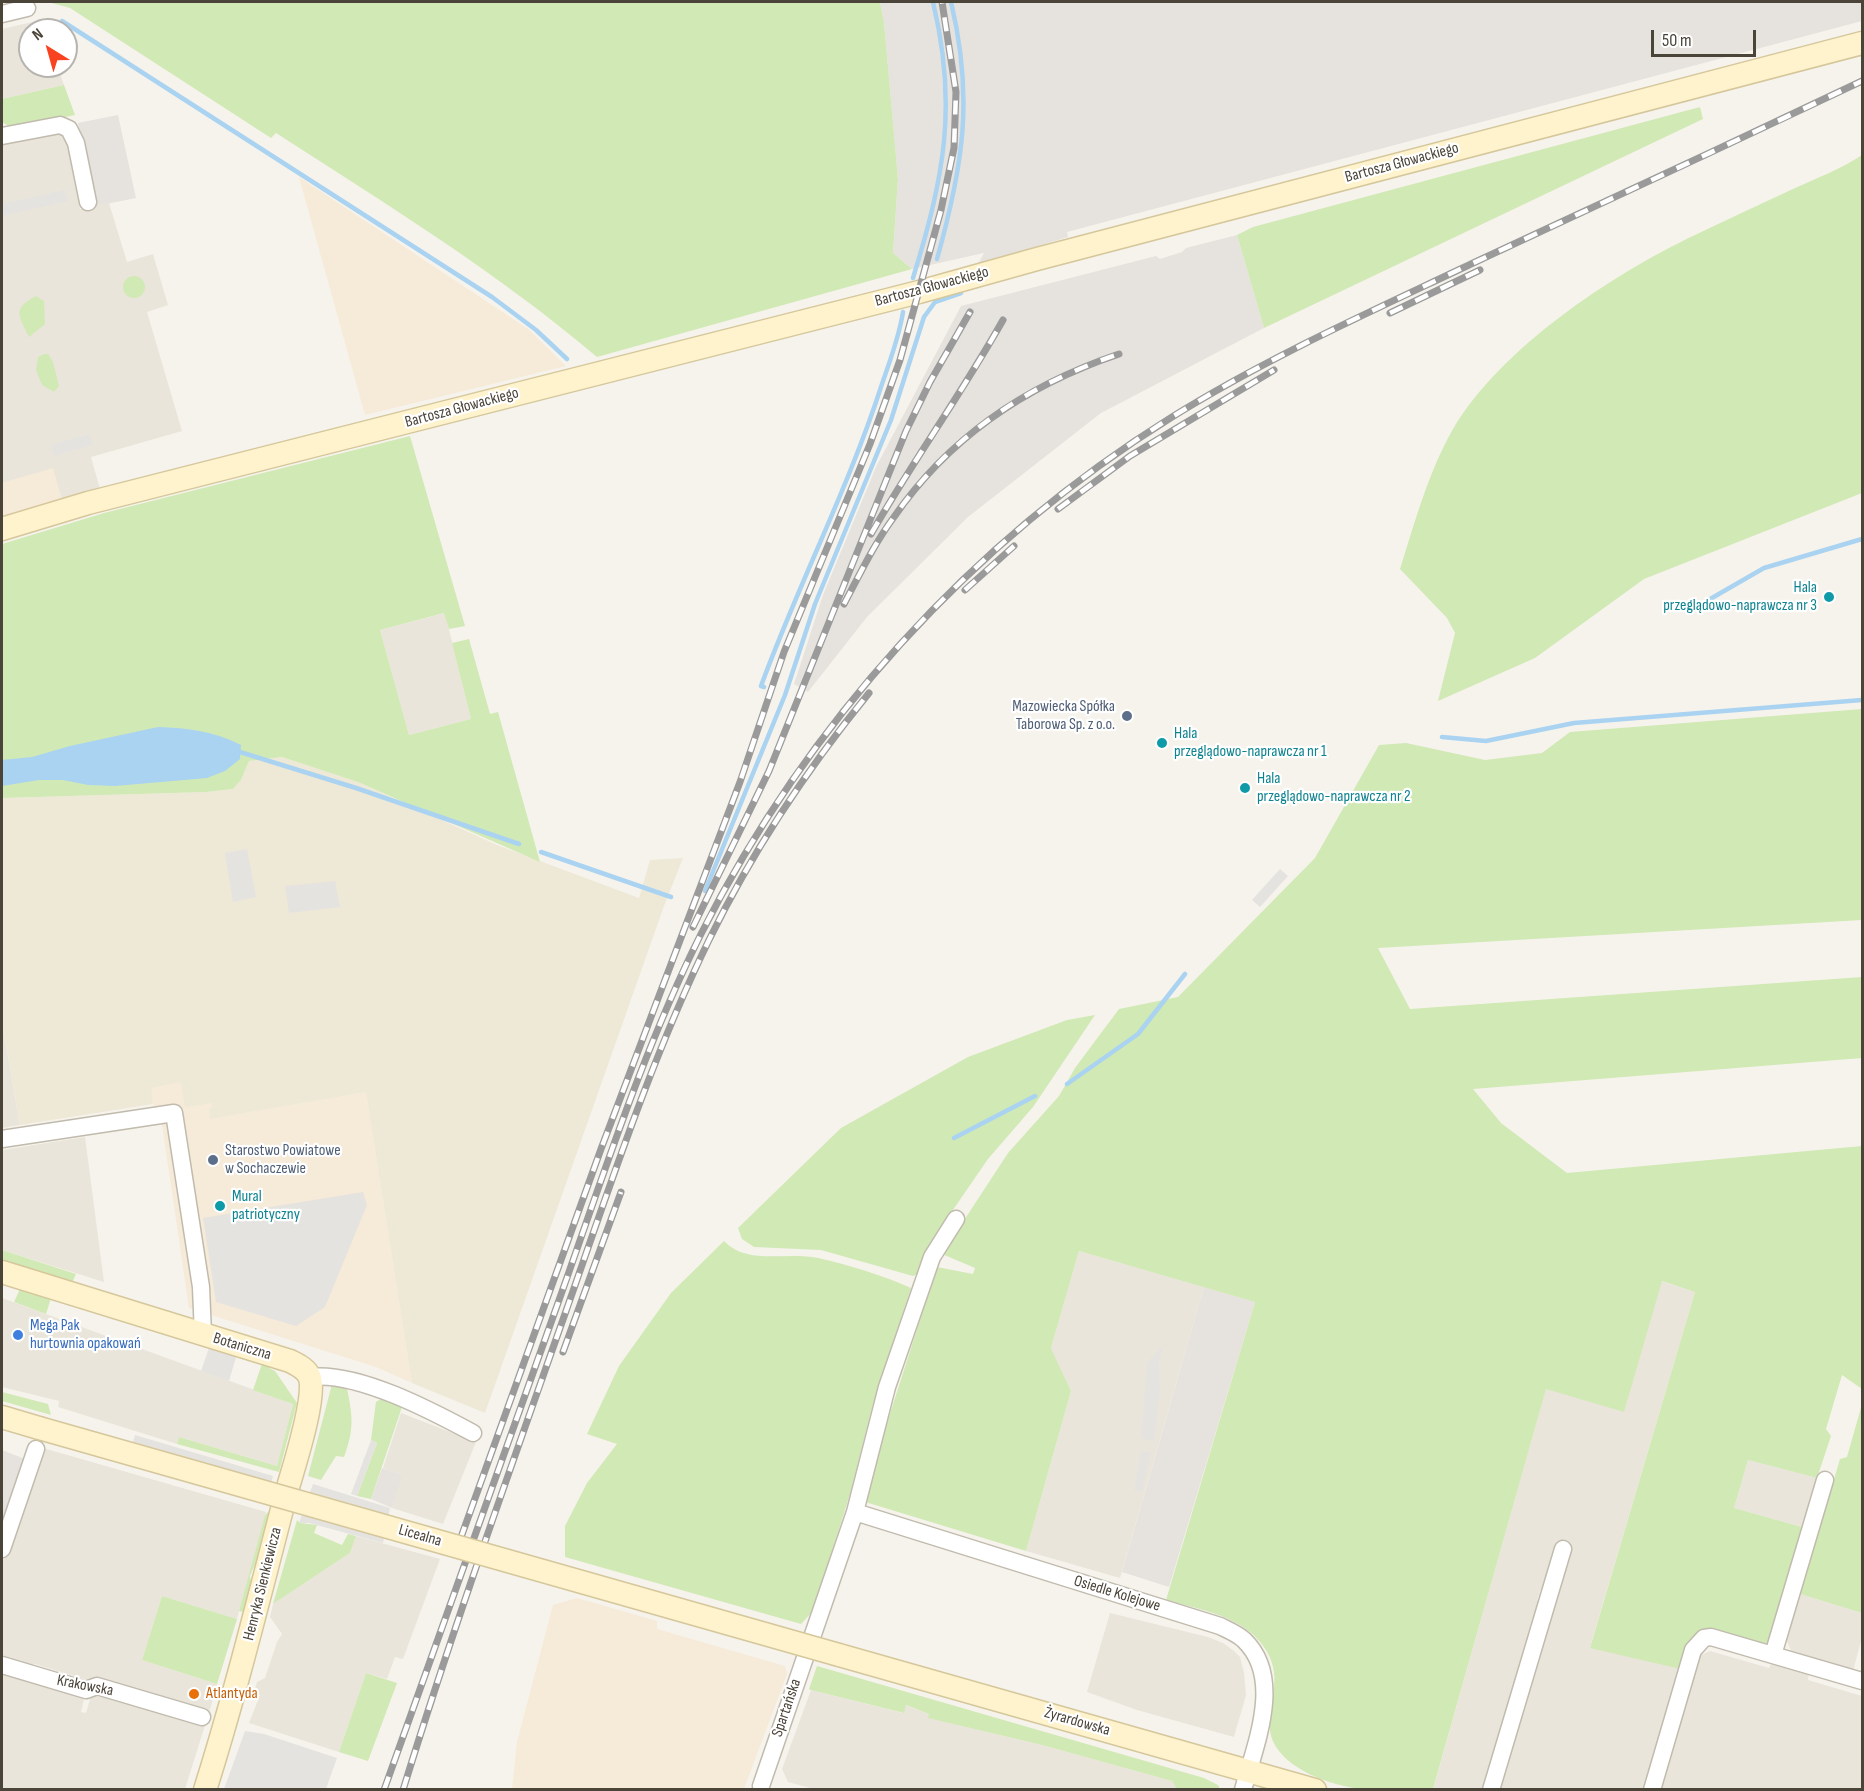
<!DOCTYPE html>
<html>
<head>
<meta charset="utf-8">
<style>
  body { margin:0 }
  #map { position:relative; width:1864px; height:1791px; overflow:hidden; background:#f6f3ec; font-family:"Sofia Sans Condensed",sans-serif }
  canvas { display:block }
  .frame { position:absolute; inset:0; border:3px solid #4a4439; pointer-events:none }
  .north { position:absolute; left:18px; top:18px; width:60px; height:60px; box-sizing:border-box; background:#fff; border:2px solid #b7b4b0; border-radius:50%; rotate:323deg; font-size:16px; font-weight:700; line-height:24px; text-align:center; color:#4a4439 }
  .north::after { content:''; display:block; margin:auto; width:21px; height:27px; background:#f94320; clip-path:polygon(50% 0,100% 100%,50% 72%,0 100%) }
  .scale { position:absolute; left:1651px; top:30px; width:105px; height:27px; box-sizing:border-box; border:3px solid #4a4439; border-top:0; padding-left:8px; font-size:18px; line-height:21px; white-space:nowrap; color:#4a4439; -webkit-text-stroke:4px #fff; paint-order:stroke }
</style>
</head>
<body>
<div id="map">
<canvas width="1864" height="1791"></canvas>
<div class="frame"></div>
<div class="north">N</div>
<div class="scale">50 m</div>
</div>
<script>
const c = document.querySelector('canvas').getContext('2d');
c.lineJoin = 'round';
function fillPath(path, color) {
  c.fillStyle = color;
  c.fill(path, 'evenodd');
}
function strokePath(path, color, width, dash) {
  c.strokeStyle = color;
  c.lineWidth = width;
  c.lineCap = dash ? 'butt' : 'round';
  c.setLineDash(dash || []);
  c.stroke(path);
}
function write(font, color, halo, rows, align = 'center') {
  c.font = font + ' "Sofia Sans Condensed",sans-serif';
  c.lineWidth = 4.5;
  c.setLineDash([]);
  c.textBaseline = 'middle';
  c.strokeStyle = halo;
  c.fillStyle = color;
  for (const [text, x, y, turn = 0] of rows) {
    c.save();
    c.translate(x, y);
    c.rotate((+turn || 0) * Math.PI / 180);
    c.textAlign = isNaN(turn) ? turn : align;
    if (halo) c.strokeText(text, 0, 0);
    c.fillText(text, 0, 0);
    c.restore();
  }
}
const residential = new Path2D(`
  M41,20L44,30H30V66H57L64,85L2,99V29Z
  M58,133L66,139L80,209L109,203L127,262L153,254L168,305L147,312L182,431L91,457L100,489L62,500L52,469L2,483V144Z
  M445,613L471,719L409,735L380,630Z
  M2,1021L20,1125L2,1128Z
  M85,1137L104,1282L2,1250V1150Z
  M1079,1251L1204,1287L1120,1578L1026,1551L1071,1391L1051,1348Z
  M1661,1281L1695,1292L1590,1647L1684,1670L1648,1789H1497L1546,1589L1540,1590L1539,1595L1537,1600L1541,1604L1486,1789L1433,1790L1546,1388L1624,1411Z
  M2,1298L293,1404L277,1466L179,1437L177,1444L58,1407L59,1401L2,1387Z
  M401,1413L476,1442L443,1524L392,1508L401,1475L383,1468Z
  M43,1448L266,1512L237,1619L162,1596L142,1660L217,1684L208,1717L35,1664L27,1666L2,1659V1563Z
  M1748,1460L1817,1478L1802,1527L1734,1508Z
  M356,1536L440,1559L403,1659L395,1657L387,1679L366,1673L339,1752L249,1723L260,1695L255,1689L257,1682L265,1678L277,1642L282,1634L270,1617L273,1604L350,1553Z
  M1800,1594L1862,1613V1637L1853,1671L1792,1653L1786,1639Z
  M1110,1613L1208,1637L1223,1643L1234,1651L1240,1657L1244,1673L1246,1695L1234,1737L1137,1710L1087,1692Z
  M1710,1651L1769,1668L1771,1664L1809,1672L1808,1680L1862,1696V1789L1656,1790L1696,1657Z
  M2,1674L85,1695L81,1712L86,1713L93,1689L206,1722L185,1789H2Z
  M811,1690L903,1713L905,1705L929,1714V1718L1042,1745L1172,1781L1177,1789H814L788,1782L782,1769Z`);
const commercial = new Path2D(`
  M299,177L528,329L566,366L365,415Z
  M53,468L62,500L2,517V483Z
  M181,1082L212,1103V1108L209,1109L210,1119L366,1092L412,1383L376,1367L189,1308L162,1125L153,1104L150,1088Z
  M577,1598L657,1621V1629L785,1666L787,1674L744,1789H512L517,1742L553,1605Z`);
const industrial = new Path2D(`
  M880,2H1862V21L1067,232L1068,237L978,264L984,253L912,269L893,253L898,179L884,22Z
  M118,115L136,198L96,206L78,123Z
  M1237,235L1264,328L1101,413L968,517L867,617L808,692L794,684L823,595L876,467L961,306L1156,256L1160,259L1182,252L1186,248Z
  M1204,1287L1255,1302L1169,1587L1122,1572Z
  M2,1450L25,1459L2,1526Z
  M382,1468L402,1475L392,1508L371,1499Z`);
const education = new Path2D(`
  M282,757L358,782L497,845L639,898L650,860L683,858L664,906L485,1413L412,1383L366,1092L210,1119L209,1108H212V1103L185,1107L181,1082L151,1088L153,1104L20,1125L2,1021V798L206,792L233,789L241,780L249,761Z`);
const green = new Path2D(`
  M48,2H880L884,22L898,179L893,253L912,269L597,357C497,272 386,204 276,133L271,138L70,8Z
  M64,85L75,115L12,128L2,122V99Z
  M1700,107L1703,119L1264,328L1237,235L1253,227Z
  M1862,155V493L1644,579L1535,658L1438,701L1455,633L1447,618L1400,569C1415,522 1428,473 1453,429C1501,348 1611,275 1695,235C1727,220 1760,204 1793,189C1817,178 1841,169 1862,155Z
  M123 287a11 11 0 1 1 22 0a11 11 0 1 1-22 0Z
  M36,296L44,301L45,324L29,337C19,316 11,309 36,296Z
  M44,354H48L53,362L59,386L54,392L42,385L36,370L38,357Z
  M410,436L465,626L449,629L444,613L380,630L409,735L471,719L452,643L469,639L490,714L498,712L540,862L358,782L282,757L249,761L241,780L233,789L206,792L2,798V544L104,513Z
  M1862,709V920L1378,948L1410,1009L1862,977V1058L1473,1089L1501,1123L1567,1173L1862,1146V1389L1842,1375L1826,1429L1831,1436L1817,1478L1748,1460L1734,1508L1802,1527L1770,1641L1764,1646L1714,1632L1684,1670L1590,1648L1695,1292L1662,1281L1624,1412L1546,1389L1433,1789C1410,1789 1387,1791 1364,1789C1333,1787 1274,1767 1270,1730C1267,1700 1284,1680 1266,1650C1245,1616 1201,1610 1166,1600L1255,1302L1079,1251L1051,1348L1071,1391L1026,1551L862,1501L937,1267L973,1274L975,1268L942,1254L1008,1153L1059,1096L1075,1068L1119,1009L1178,997L1315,858L1379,745L1406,743L1485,760L1542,753L1570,732Z
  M1095,1015L1033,1107L988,1159L946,1220L918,1274L913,1276L821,1250L754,1247L742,1239L738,1228L841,1128L968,1057L1067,1020Z
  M724,1241C748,1266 786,1251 818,1258C849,1265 882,1275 911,1288L873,1404L850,1494L813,1611L801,1624L565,1557V1526L587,1483L617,1444L587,1434L619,1366L671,1293Z
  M2,1250L76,1274L72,1283L2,1260Z
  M20,1289L52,1295L46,1314L14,1302Z
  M263,1361L270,1364L269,1368L275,1371L297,1403L279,1472L177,1444L179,1437L277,1466L293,1404L253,1390Z
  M332,1384L347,1389C353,1417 354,1430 344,1457L336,1456L321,1480L308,1476Z
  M2,1392L48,1404L51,1415L2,1401Z
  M381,1399L402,1407L371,1499L357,1496L377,1443L371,1440L376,1402Z
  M1862,1404V1613L1800,1594L1840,1459L1847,1457Z
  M270,1510L255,1564L250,1576L251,1582L243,1612L239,1611L265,1515Z
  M297,1520L300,1523L317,1525L314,1533L342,1545L348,1534L356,1536L350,1553L273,1604Z
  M162,1596L237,1619L217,1684L142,1660Z
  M817,1666L1204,1778L1218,1785L1220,1789H1177L1172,1781L1042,1745L928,1718L929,1714L906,1705L904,1713L811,1690L809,1689Z
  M366,1673L397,1683L368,1761L339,1752Z`);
const parking = new Path2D(`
  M65,190L68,201L2,216V204Z
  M89,434L93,445L54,456L51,445Z
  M247,849L256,897L233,902L225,853Z
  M1280,869L1288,876L1260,907L1252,900Z
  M335,881L340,907L289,913L285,886Z
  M363,1192L367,1205L325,1307L296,1326L216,1302L203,1218Z
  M210,1345L237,1354L229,1381L201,1371Z
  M1163,1346L1159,1362L1160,1391L1154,1441L1141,1438L1147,1363Z
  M135,1435L273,1476L271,1483L133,1442Z
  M371,1440L377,1443L357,1496L351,1494Z
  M1141,1450L1151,1453L1142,1491H1134Z
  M313,1484L390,1508L383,1543L309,1523H299Z
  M245,1731L264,1734L337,1758L326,1789H224Z`);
const water = new Path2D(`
  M158,727C188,728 214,731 241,745L240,759L225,771L207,778L115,786L88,785L63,780H39L2,786V760L32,757L70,746Z`);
const stream = new Path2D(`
  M62,21L492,297L536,330L567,359
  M937,259C963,166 974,98 951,2
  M913,278C944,177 958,106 933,2
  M1698,606L1764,568L1862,539
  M764,687L761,686C798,585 848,489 881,387C889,363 899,338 903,312
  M1442,737L1486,741L1574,723L1862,700
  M240,752L356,788L519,844
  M541,852L671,897
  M705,891L785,695L815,604L891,420L924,317L935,302L961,293
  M1067,1084L1138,1034L1185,974
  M954,1138L1035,1096`);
const street = new Path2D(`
  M2,14L27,8
  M2,136L60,125L69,129L76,143L88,202
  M2,1139L174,1113L201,1287L203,1335
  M310,1377C357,1371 432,1411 473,1433
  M855,1512L1220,1626C1228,1630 1238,1634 1244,1640C1284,1678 1255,1745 1243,1790
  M2,1549L36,1449
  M1773,1655L1825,1480
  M2,1665L86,1690L97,1686L202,1717
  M761,1786L855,1512L887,1387L932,1257L956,1219
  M1491,1790L1563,1549
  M1652,1790L1693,1650L1704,1638L1711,1637L1862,1681`);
const secondary = new Path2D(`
  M2,529L88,503L919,292L1037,259L1862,43
  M2,1272L290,1361C298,1365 307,1369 310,1378C316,1400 293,1469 286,1494C260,1593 236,1692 205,1790
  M2,1417L39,1428
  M839,1655L1315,1790`);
const rail = new Path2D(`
  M1390,313L1480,270
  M1058,509L1130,456L1274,370
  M871,534C913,461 962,393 1003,320
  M965,590L1014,546
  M844,604C860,574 874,544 894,517C950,436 1027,385 1119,354
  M693,927L769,771L906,431L930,382L970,312
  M563,1352L621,1192
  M460,1540L601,1149L740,782L784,652L870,444L900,360L941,210L954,148L956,92L942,2
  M384,1790C442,1628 500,1465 558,1303C602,1180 642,1052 701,934C807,724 971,542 1172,417C1267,358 1370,312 1471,264C1602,203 1732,143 1862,81
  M403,1790C453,1628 510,1470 566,1311C610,1186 651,1059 709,940C752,852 807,769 869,693`);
const secondaryBridge = new Path2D(`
  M39,1428L839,1655`);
const markers = [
  [1829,597,6,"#0f9aa8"],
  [1127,716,6,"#5c6f8a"],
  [1162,743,6,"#0f9aa8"],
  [1245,788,6,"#0f9aa8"],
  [213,1160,6,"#5c6f8a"],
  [220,1206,6,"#0f9aa8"],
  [18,1335,6,"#3f7fe0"],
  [194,1694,6,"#e8710a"]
];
const streetNames = [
  ["Bartosza Głowackiego",1402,163,-15],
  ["Bartosza Głowackiego",932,287,-15],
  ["Bartosza Głowackiego",462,408,-15],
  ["Botaniczna",242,1347,17],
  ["Licealna",420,1536,16],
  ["Henryka Sienkiewicza",263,1584,-76],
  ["Osiedle Kolejowe",1117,1594,17],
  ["Krakowska",85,1686,11],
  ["Spartańska",787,1708,-71],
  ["Żyrardowska",1077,1722,16]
];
const cultureNames = [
  ["Hala",1817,588,"right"],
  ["przeglądowo-naprawcza nr 3",1817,606,"right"],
  ["Hala",1174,734],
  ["przeglądowo-naprawcza nr 1",1174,752],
  ["Hala",1257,779],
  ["przeglądowo-naprawcza nr 2",1257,797],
  ["Mural",232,1197],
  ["patriotyczny",232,1215]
];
const serviceNames = [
  ["Mazowiecka Spółka",1115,707],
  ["Taborowa Sp. z o.o.",1115,725],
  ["Starostwo Powiatowe",225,1151,"left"],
  ["w Sochaczewie",225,1169,"left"]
];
const shopNames = [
  ["Mega Pak",30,1326],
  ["hurtownia opakowań",30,1344]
];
const foodNames = [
  ["Atlantyda",206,1694]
];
fillPath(residential, '#eae5da');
fillPath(commercial, '#f6ead8');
fillPath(industrial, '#e6e2dd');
fillPath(education, '#eee8d6');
fillPath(green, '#d1e9b5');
fillPath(parking, '#e5e3e0');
fillPath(water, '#aad3f1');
strokePath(stream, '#aad3f1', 4.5);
strokePath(street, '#c1bbae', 19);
strokePath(secondary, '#d5c79b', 25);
strokePath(street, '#fff', 16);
strokePath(secondary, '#fef3cd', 22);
strokePath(rail, '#9a9a9a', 7);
strokePath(rail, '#fff', 4.5, [14]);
strokePath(secondaryBridge, '#d5c79b', 25, []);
strokePath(secondaryBridge, '#fef3cd', 22);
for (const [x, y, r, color] of markers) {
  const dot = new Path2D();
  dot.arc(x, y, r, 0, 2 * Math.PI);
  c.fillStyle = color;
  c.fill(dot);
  strokePath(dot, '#fff', 2);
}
write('16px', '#4a4439', '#fff', streetNames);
write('16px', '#0d838f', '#fff', cultureNames, 'left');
write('16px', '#4e5e75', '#fff', serviceNames, 'right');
write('16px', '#366cbe', '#fff', shopNames, 'left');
write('16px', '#c56008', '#fff', foodNames, 'left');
</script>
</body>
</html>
